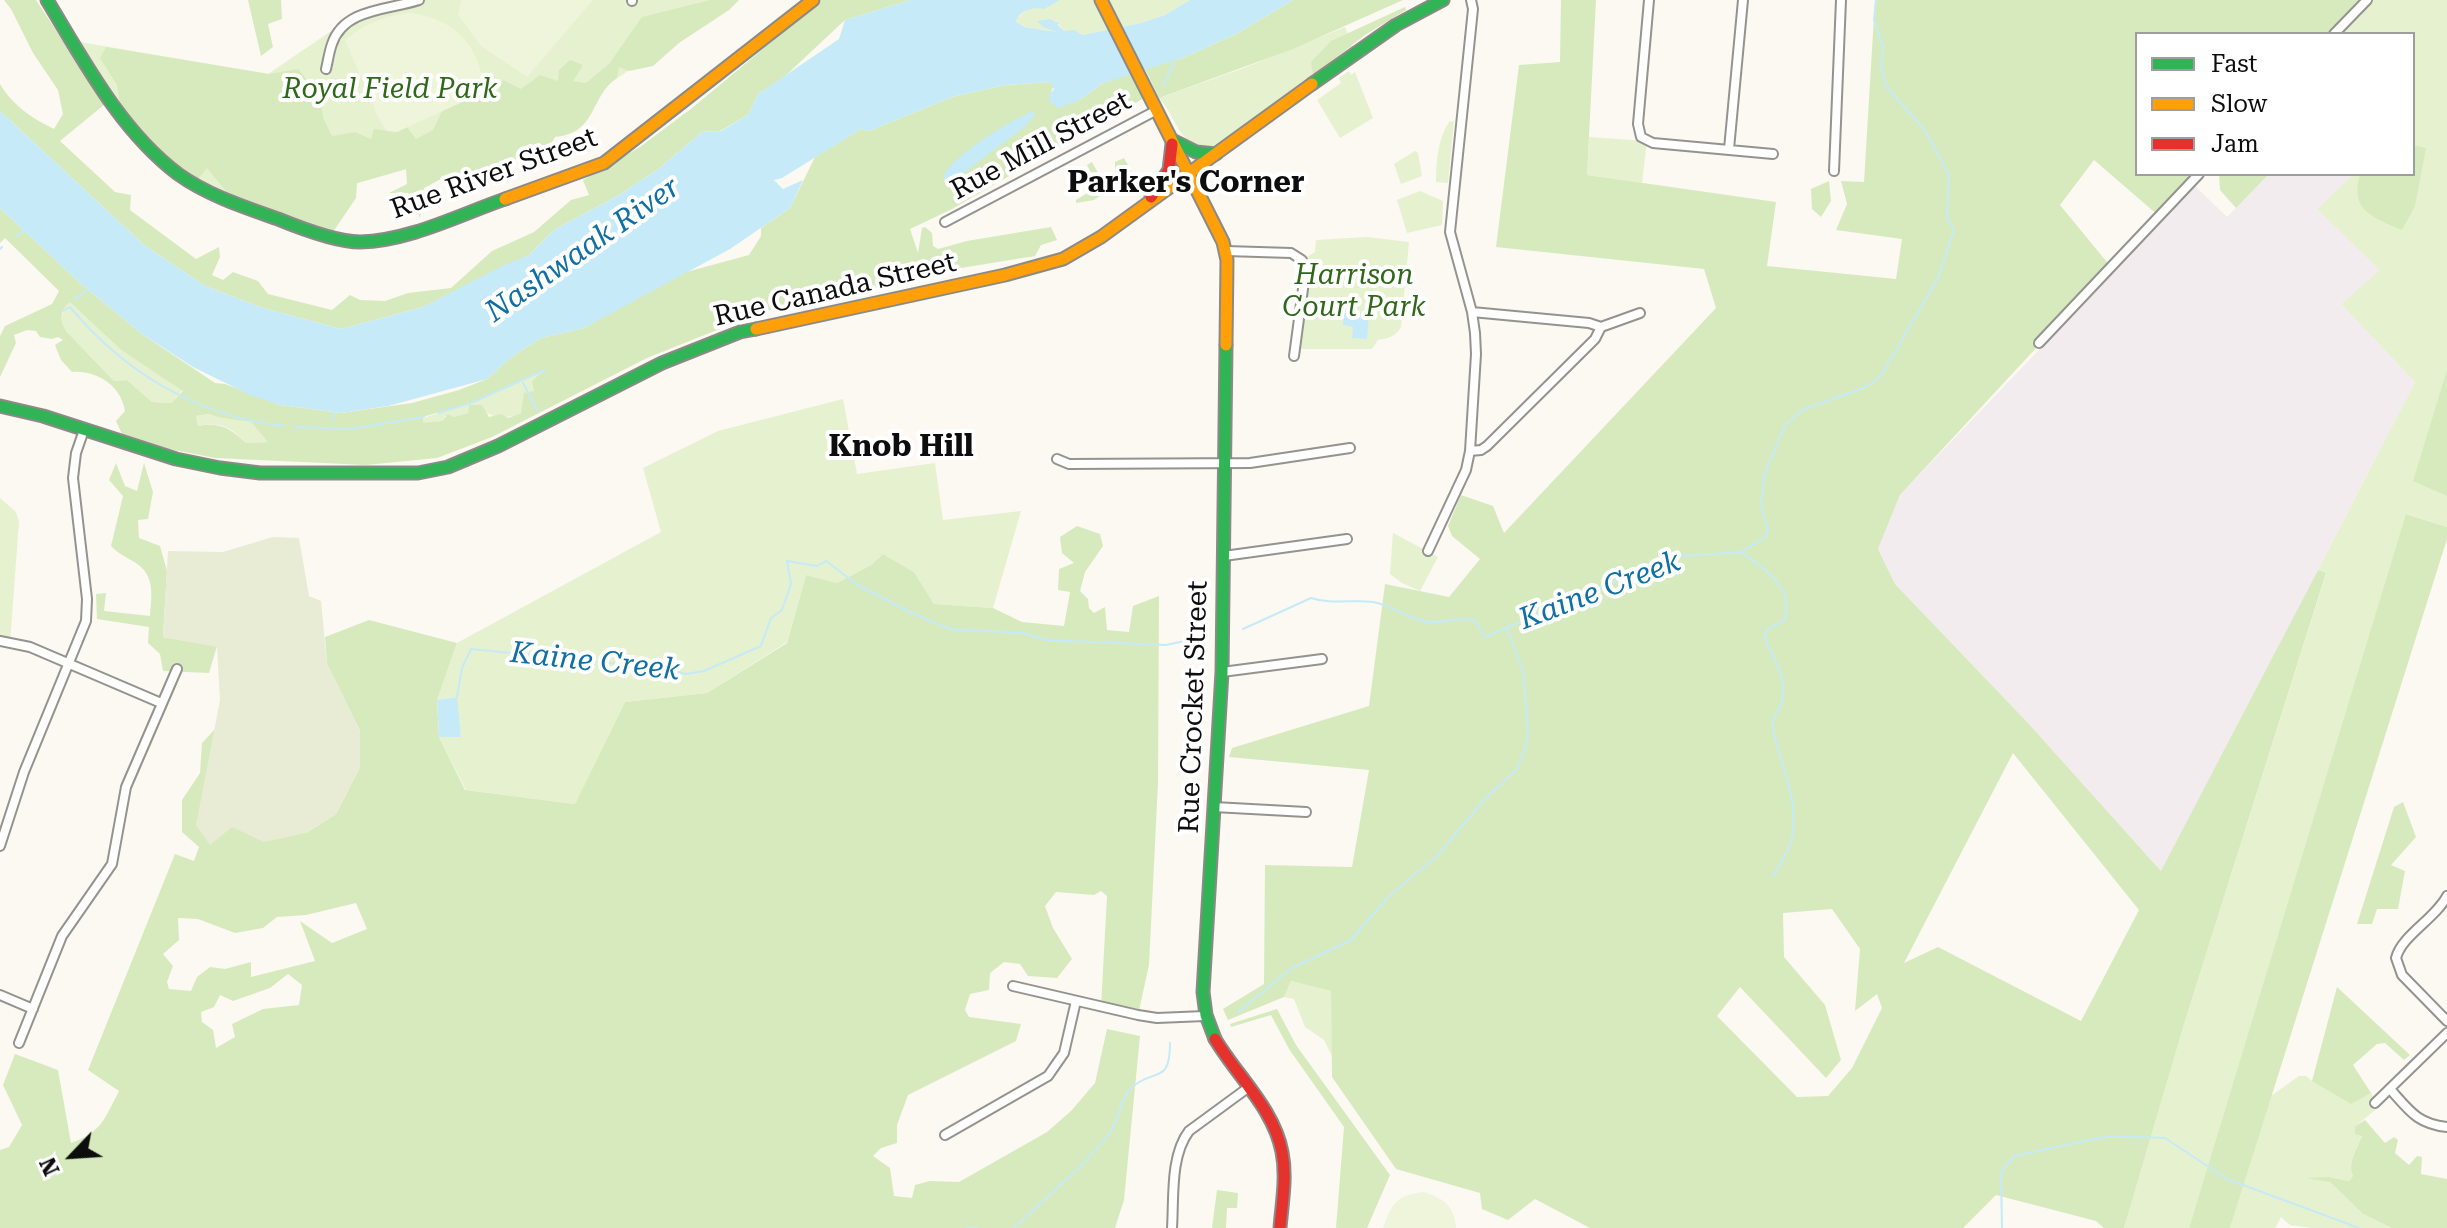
<!DOCTYPE html>
<html>
<head>
<meta charset="utf-8">
<style>
  body { margin:0 }
  #map { position:relative; width:2447px; height:1228px; overflow:hidden; background:#fbf9f2; font-family:"Roboto Serif",serif }
  canvas { display:block }
  .legend { position:absolute; left:2135px; top:32px; width:280px; height:144px; box-sizing:border-box; background:#fff; border:2px solid #9e9e9e; margin:0; padding:10px 14px; list-style:none; font-size:24px; color:#0d0d0d }
  .legend li { display:flex; align-items:center; gap:16px; height:40px }
  .legend b { width:40px; border:2px solid #9e9e9e }
  .north { position:absolute; left:32px; top:1116px; width:80px; height:80px; -webkit-text-stroke:6px #fff; paint-order:stroke; rotate:245deg; font-size:22px; font-weight:700; line-height:32px; text-align:center; color:#0d0d0d }
  .north::after { content:''; display:block; margin:auto; width:28px; height:36px; background:#0d0d0d; clip-path:polygon(50% 0,100% 100%,50% 72%,0 100%) }
</style>
</head>
<body>
<div id="map">
<canvas width="2447" height="1228"></canvas>
<ul class="legend">
<li><b style="height:10px;background:#30b455"></b>Fast</li>
<li><b style="height:10px;background:#ff9f0a"></b>Slow</li>
<li><b style="height:10px;background:#e5322d"></b>Jam</li>
</ul>
<div class="north">N</div>
</div>
<script>
const c = document.querySelector('canvas').getContext('2d');
c.lineJoin = 'round';
function fillPath(path, color) {
  c.fillStyle = color;
  c.fill(path, 'evenodd');
}
function strokePath(path, color, width, dash) {
  c.strokeStyle = color;
  c.lineWidth = width;
  c.lineCap = dash ? 'butt' : 'round';
  c.setLineDash(dash || []);
  c.stroke(path);
}
function write(font, color, halo, rows, align = 'center') {
  c.font = font + ' "Roboto Serif",serif';
  c.lineWidth = 8;
  c.setLineDash([]);
  c.textBaseline = 'middle';
  c.strokeStyle = halo;
  c.fillStyle = color;
  for (const [text, x, y, turn = 0] of rows) {
    c.save();
    c.translate(x, y);
    c.rotate((+turn || 0) * Math.PI / 180);
    c.textAlign = isNaN(turn) ? turn : align;
    if (halo) c.strokeText(text, 0, 0);
    c.fillText(text, 0, 0);
    c.restore();
  }
}
const industrial = new Path2D(`
  M2269,174H2349L2352,177L2317,209L2381,270L2341,304L2415,382L2162,872L2028,723L1895,584L1878,549L1900,495L2037,352L2111,267L2191,182L2227,217Z`);
const green = new Path2D(`
  M419,0H718L628,71L591,96L446,158L351,185L333,232L263,209L198,179L144,134L114,97L80,42L268,74L343,23Z
  M1060,0H1190L1165,15L1141,23L1082,35L1064,31L1056,21H1052L1048,27L1057,32L1026,27L1015,22C1022,7 1045,4 1060,0Z
  M2367,0H2447V527L2407,514L2189,1228H2124L2185,1021L2326,574L2318,570L2415,382L2341,304L2380,270L2317,209L2351,177L2349,174H2413V34H2334Z
  M1345,27L1353,47L1209,149C1177,145 1177,117 1159,98L1244,68Z
  M1349,71L1351,75L1355,72L1373,118L1340,138L1317,100L1341,83L1339,78Z
  M1454,121L1448,183L1436,182C1436,161 1438,139 1449,122Z
  M1589,137L1647,141L1642,183L1587,175Z
  M1415,151L1418,153L1422,176L1401,184L1394,164Z
  M1420,191L1443,201L1442,225L1407,233L1397,200Z
  M1367,237L1409,242L1401,327C1395,337 1389,338 1378,340L1372,349H1297L1302,260L1315,252L1316,240Z
  M70,301L121,350L183,390L171,403L152,402L127,380L114,381L66,331C59,319 61,312 70,301Z
  M545,370L521,413C495,423 492,413 469,406L468,413L454,417L445,416L442,421L423,424V418L471,403Z
  M843,399L857,474L935,463L943,520L1021,511L993,608L934,604L914,572L883,554L871,565L837,583L806,575L787,642L707,693L625,702L575,804L466,790L439,737L461,736L456,697L437,700L457,643L661,532L643,468L718,431Z
  M208,414L221,418L251,422L269,442L246,443C229,426 222,422 198,426L196,416Z
  M0,498L16,512L19,522L10,643L0,641Z
  M1393,533L1438,557L1420,591L1402,583L1390,574Z
  M1291,981L1331,991L1332,1056L1324,1040L1305,1027L1294,999L1284,997Z
  M2339,1063L2371,1093L2378,1108L2355,1126L2362,1135C2357,1148 2347,1164 2353,1176L2349,1181L2329,1177L2330,1182L2363,1214L2392,1228H2313L2290,1225L2281,1217L2275,1228H2230L2271,1096L2299,1076H2306L2312,1081Z`);
const forest = new Path2D(`
  M4,0H36L105,104L60,141L115,192L131,195L130,210L196,259L219,247L220,257L212,275L223,280L233,272L258,281L268,294L332,310L350,295L360,300L385,301L408,293L451,288L492,251L534,232L571,200L589,195L583,180L640,147L692,108L822,0H911L845,20L783,78L758,94L748,115L720,131L702,132L657,170L619,195L554,230L529,255L423,307L341,329L263,308L205,286L144,245L0,111V84C12,105 33,119 54,129L63,114L58,90L33,53L11,9Z
  M248,0H281L282,19L268,24L273,47L261,56Z
  M710,0H739L729,10L679,43L653,66L629,71L619,67L617,78C589,97 598,133 555,137L549,147L492,168L486,180L478,173L468,172L453,180H439L424,188L420,218L408,193H389L407,184L406,169L357,183L356,198L333,232L229,195L207,168L198,179L170,160L120,105L117,85L100,58L106,47L269,74L298,69L321,97L323,118L332,136L355,132L371,139L374,129L397,132L407,127L416,139L433,130L442,111L473,97L494,99L503,80L521,89L540,75L558,81L559,70L570,60L583,65L573,81L586,83L609,64L642,17Z
  M1293,0H1403L1293,49L1159,98L1145,69L1185,57L1236,34Z
  M1561,0H1596L1587,175L1776,202L1767,266L1896,279L1902,239L1836,230L1847,204L1841,181L1864,182L1875,0H2367L2334,34H2137V174H2199L2159,216L2094,160L2060,205L2111,267L1900,495L1878,549L1895,584L2028,723L2161,871L2318,570L2326,573L2185,1021L2124,1228H2104L2096,1221L1996,1195L1963,1228H1590L1535,1199L1508,1220L1482,1209L1480,1193L1396,1169L1332,1077L1331,991L1291,981L1284,997L1228,1020L1223,1009L1264,984L1265,865L1352,867L1369,770L1229,757L1232,748L1369,706L1385,584L1449,597L1480,559L1452,536L1448,526L1461,495L1493,506L1504,533L1716,308L1704,269L1496,247L1519,65L1560,62ZM2013,753L2139,910L2081,1021L1938,947L1904,963ZM1832,909L1860,949L1855,1011L1877,994L1882,1008L1852,1068L1828,1096L1797,1097L1717,1016L1740,987L1826,1078L1841,1060L1825,1005L1784,957L1783,913Z
  M1405,7L1406,10L1365,35L1313,75L1311,62L1331,41Z
  M1131,73L1144,98L952,209L910,229L918,253L922,228L925,227L932,233L933,246L938,249L967,241L1051,227L1057,240L1041,245L1035,256L905,277L856,296L840,290L805,298L747,318L647,358L492,437L437,458L366,465L215,458L169,449L122,434L116,421L125,411C121,385 96,370 72,372L61,360L55,345L63,340L58,337L52,339L40,337L36,331L27,330L14,335L16,343L0,377V336L5,326L52,304L59,291L5,238L0,243V208L81,284L142,334L215,383L225,384L280,405L341,413L412,403L459,390L487,379L510,358L541,338L584,328L679,274L749,255L761,236V228L790,208L815,157L861,129L869,131L952,97L1005,85L1050,82L1054,85L1051,92L1080,100L1101,84ZM70,302L121,350L183,391L171,403L152,402L127,380L114,381L66,331C59,319 60,311 70,302ZM542,372L532,381L534,391L524,393L521,413L508,418L501,414L489,417L482,405H469L468,413L454,417L448,414L442,421L423,423V418L426,416L471,403ZM208,414L221,418L251,422L268,442L246,443C230,428 220,422 198,426L196,416Z
  M2413,145L2426,148L2415,206L2402,230C2375,218 2349,212 2360,174H2413Z
  M1124,158L1139,184L1132,189L1121,182L1094,200L1076,203V200L1092,190L1094,180L1087,165L1092,162L1102,180L1115,175V162Z
  M2219,174H2269L2236,208L2220,190Z
  M1829,181L1831,201L1821,217L1812,209L1811,189Z
  M2447,370V496L2413,481Z
  M116,463L125,486L137,491L144,463L153,492L148,519L138,520L139,538L160,546L167,571L163,637L217,646L209,673L163,671L160,654L148,643L149,627L97,619L96,594L106,593L104,611L150,616C151,600 155,581 142,568C135,560 121,557 111,546L123,496L109,480Z
  M2406,514L2447,527V539L2230,1228H2189Z
  M1077,526L1100,534L1103,546L1085,572L1080,591L1088,599L1089,608L1094,613L1105,607L1107,630L1129,632L1133,606L1159,596L1158,783L1149,965L1138,1015L1101,1007L1107,896L1101,891L1094,895L1056,892L1045,906L1053,928L1072,959L1057,978L1028,976L1020,964L1004,962L990,973L989,990L970,994L965,1010L969,1017L1021,1024L1016,1041L908,1095L897,1125V1143L881,1148L873,1156L890,1168L894,1196L912,1198L915,1185L930,1181L959,1182L1047,1132L1071,1111L1095,1083L1107,1029L1140,1036L1124,1200L1115,1228H0V1150L9,1147L22,1125L3,1085L15,1054L58,1070L71,1143C101,1133 105,1118 119,1091L88,1070L175,854L194,861L199,847L182,832V800L200,773L202,743L215,729L208,776L231,827L306,833L336,814L360,767V731L327,664L325,637L369,620L457,643L437,700L439,737L465,790L575,804L625,702L707,693L787,643L806,575L837,583L871,565L883,554L914,572L934,604L993,608L1022,622L1064,626L1070,592L1058,590L1059,569L1074,563L1062,553L1060,537ZM356,903L367,929L332,943L300,921L315,961L251,977V962L225,969L210,967L197,977L191,991L169,989L167,982L173,966L163,954L179,940L178,918L198,919L235,933L263,928L277,917L306,915ZM288,974L302,985L299,1005L263,1009L232,1024L235,1037L216,1048L213,1030L202,1022L201,1012L214,1007L220,995L233,1001L270,988Z
  M2403,802L2416,837L2391,865L2405,871L2398,909H2377L2372,924H2357L2394,807Z
  M2337,987L2410,1055L2404,1060L2385,1043L2377,1044L2353,1065L2371,1093L2351,1104L2312,1081Z
  M1277,1009L1296,1045L1390,1175L1367,1228H1336L1344,1127L1289,1049L1271,1015L1231,1027L1230,1024Z
  M2365,1120L2385,1143L2394,1137L2398,1140L2395,1153L2409,1165L2417,1156L2422,1157L2421,1174L2447,1179V1228H2392L2363,1214L2330,1182L2306,1178L2329,1177L2349,1181L2353,1176C2347,1164 2357,1148 2362,1136L2355,1134V1126Z
  M1217,1190L1238,1193L1237,1208H1227L1226,1228H1212Z`);
const cemetery = new Path2D(`
  M273,537L299,538L309,596L321,601L327,664L360,731V767L336,814L306,833L264,842L232,827L210,845L196,825L220,700L217,647L163,637L168,551L223,552Z`);
const pitch = new Path2D(`
  M461,0H593L527,77L481,46L458,15Z
  M411,13C455,19 481,46 484,92L397,132L387,131L378,117L345,40C367,23 383,16 411,13Z
  M1423,1192C1442,1197 1455,1206 1456,1228H1383C1392,1203 1396,1196 1423,1192Z`);
const water = new Path2D(`
  M911,0H1060L1044,9C1033,6 1018,11 1016,22L1025,27L1057,32L1043,27L1037,21L1049,19L1059,23L1058,25L1064,31L1074,30L1082,35L1141,23L1165,15L1190,0H1293L1236,34L1185,57L1101,84L1080,100L1059,108L1050,102L1049,95L1054,89L1050,82L1005,85L952,97L869,131L861,129L782,178L774,180L783,189L803,180L790,208L730,249L584,328L541,338L510,358L487,379L388,406L341,413L280,405L250,395L193,367L142,334L81,284L0,208V111L144,245L205,286L263,308L341,329L423,307L502,266L529,255L554,230L619,195L657,170L702,132L721,131L748,115L758,94L839,39L845,20Z
  M1034,111V116L1026,126L955,179L947,181L944,178C944,160 1016,117 1034,111Z
  M1344,311L1369,313L1367,339L1352,338L1353,327L1343,325Z
  M457,697L461,737H439L437,700Z`);
const stream = new Path2D(`
  M1164,85L1174,61
  M16,236L26,230
  M0,249L2,247
  M75,299L88,289
  M62,311L70,307C125,373 197,416 284,426
  M523,383L537,410
  M438,413L471,403L545,370
  M332,421L334,412
  M294,427L351,429L423,417
  M1742,553C1766,569 1795,588 1784,621L1768,629L1764,637C1773,657 1787,676 1782,700C1780,711 1771,717 1773,729C1780,764 1800,801 1792,838C1790,851 1780,864 1773,876
  M1243,629L1311,598C1332,605 1352,599 1373,602C1390,604 1412,622 1432,622C1449,623 1455,616 1475,621L1485,637L1654,565L1682,556L1741,552L1764,538L1768,530L1761,505L1765,473L1785,425L1802,410L1866,387L1880,377L1938,278L1954,230L1947,217L1949,175L1926,132L1886,86L1881,67L1883,47L1874,20L1876,0
  M457,697L462,668L471,649L661,668L686,674L704,671L761,646L771,618L782,610L791,584L787,561L817,566L826,561L858,585L909,612L950,629L1023,633L1046,640L1166,645L1204,637
  M1238,1012L1292,968L1351,940L1389,896L1438,855L1484,800L1517,769L1527,743L1528,728L1523,671L1507,629
  M966,1228H977
  M1014,1228C1045,1198 1084,1167 1110,1133C1119,1120 1120,1099 1131,1088C1154,1067 1170,1086 1170,1043
  M2002,1228L2001,1172L2014,1156L2109,1136L2165,1138L2227,1179L2359,1228`);
const street = new Path2D(`
  M1649,0L1638,124L1641,137L1653,143L1773,154
  M632,1V0
  M2334,34L2367,0
  M326,69C328,61 329,52 332,44C344,8 389,10 419,0
  M1729,149L1743,0
  M1834,171L1841,0
  M945,222L1157,110
  M1226,251L1291,253L1302,260L1305,274L1294,356
  M1601,327L1640,313
  M2039,343L2199,174
  M1470,451L1481,450L1487,446L1595,339L1601,327L1589,323L1472,312
  M1057,459L1069,464L1250,463L1350,448
  M1428,551L1466,470L1470,451L1476,354L1475,333L1472,312L1450,232L1473,9L1471,0
  M1224,556L1347,539
  M0,641L30,647L161,703
  M1222,672L1322,659
  M1214,807L1306,812
  M0,846L24,772L86,621L87,599L73,478L76,453L84,430
  M2447,896C2435,919 2402,935 2396,958L2402,975L2447,1021
  M1013,986L1138,1015L1157,1018L1205,1016
  M0,995L33,1009
  M19,1043L62,936L112,864L126,787L177,669
  M2390,1089C2409,1110 2417,1124 2447,1127
  M2375,1103L2447,1033
  M945,1135L1048,1076L1064,1053L1076,1001
  M1172,1228C1174,1198 1170,1156 1189,1131L1249,1087`);
const fast = new Path2D(`
  M47,0C84,61 120,130 178,174C207,195 244,207 278,219C300,228 336,242 360,242C409,241 459,215 505,199
  M1312,84L1396,25L1443,0
  M1172,140L1196,152L1216,154
  M0,406L43,416L176,459L220,468L260,473H418L448,467L498,446L662,363L740,332L756,329
  M1215,1039L1206,1015L1203,992L1222,672L1226,345`);
const slow = new Path2D(`
  M1101,0L1223,242L1227,260L1226,345
  M505,199L604,163L813,0
  M756,329L1005,275L1063,259L1101,237L1312,84`);
const jam = new Path2D(`
  M1151,197L1169,170L1172,144
  M1215,1039C1237,1076 1274,1109 1282,1152C1287,1177 1282,1203 1280,1228`);
const parkNames = [
  ["Royal Field Park",390,90],
  ["Harrison",1354,276],
  ["Court Park",1354,308]
];
const streetNames = [
  ["Rue Mill Street",1041,146,-28],
  ["Rue River Street",494,174,-20],
  ["Rue Canada Street",835,290,-13],
  ["Rue Crocket Street",1194,707,-88]
];
const neighbourhoodNames = [
  ["Parker's Corner",1186,183],
  ["Knob Hill",901,447]
];
const waterNames = [
  ["Nashwaak River",583,250,-35],
  ["Kaine Creek",1600,591,-21],
  ["Kaine Creek",595,662,6]
];
fillPath(industrial, '#f2ecef');
fillPath(green, '#e6f1d0');
fillPath(forest, '#d7eabe');
fillPath(cemetery, '#e8ecd5');
fillPath(pitch, '#eff5db');
fillPath(water, '#c6eaf7');
strokePath(stream, '#c6eaf7', 2);
strokePath(street, '#949390', 12);
strokePath(fast, '#8b8a87', 15);
strokePath(slow, '#8b8a87', 15);
strokePath(jam, '#8b8a87', 15);
strokePath(street, '#fefefd', 8);
strokePath(fast, '#30b455', 11);
strokePath(slow, '#ff9f0a', 11);
strokePath(jam, '#e5322d', 11);
write('italic 28px', '#30681a', '#fff', parkNames);
write('28px', '#0d0d0d', '#fff', streetNames);
write('bold 30px', '#0d0d0d', '#fff', neighbourhoodNames);
write('italic 30px', '#106fa5', '#fff', waterNames);
</script>
</body>
</html>
